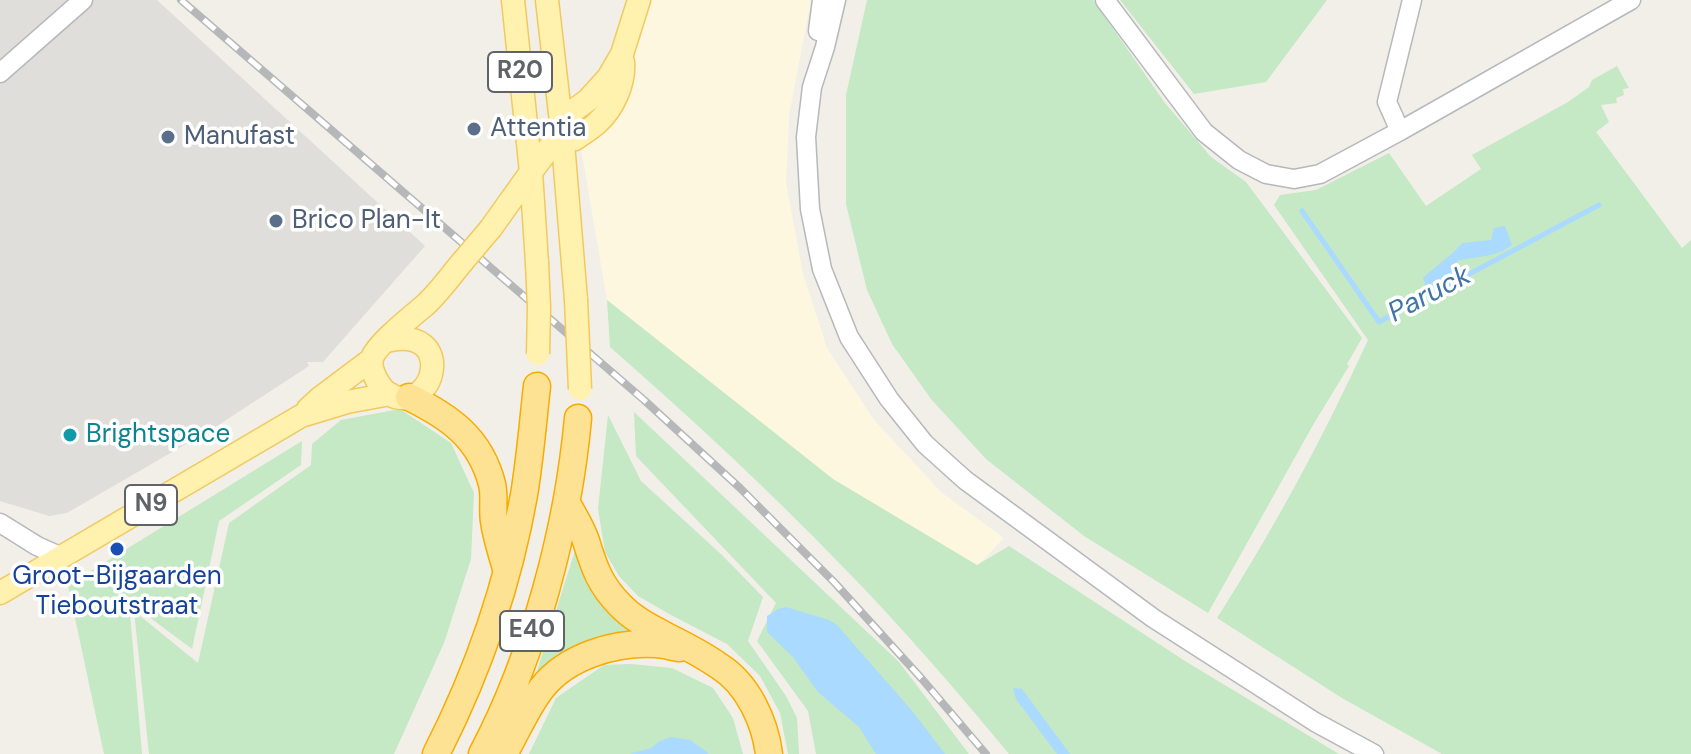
<!DOCTYPE html>
<html>
<head>
<meta charset="utf-8">
<style>
  body { margin:0 }
  canvas { display:block; background:#f1efe8 }
</style>
</head>
<body>
<canvas width="1691" height="754"></canvas>
<script>
const c = document.querySelector('canvas').getContext('2d');
c.lineJoin = 'round';
function fillPath(path, color) {
  c.fillStyle = color;
  c.fill(path, 'evenodd');
}
function strokePath(path, color, width, dash) {
  c.strokeStyle = color;
  c.lineWidth = width;
  c.lineCap = dash ? 'butt' : 'round';
  c.setLineDash(dash || []);
  c.stroke(path);
}
function write(font, color, halo, rows, align = 'center') {
  c.font = font + ' "DM Sans",sans-serif';
  c.lineWidth = 7;
  c.setLineDash([]);
  c.textBaseline = 'middle';
  c.strokeStyle = halo;
  c.fillStyle = color;
  for (const [text, x, y, turn = 0] of rows) {
    c.save();
    c.translate(x, y);
    c.rotate((+turn || 0) * Math.PI / 180);
    c.textAlign = isNaN(turn) ? turn : align;
    if (halo) c.strokeText(text, 0, 0);
    c.fillText(text, 0, 0);
    c.restore();
  }
}
const commercial = new Path2D(`
  M650,0H811L789,115L786,183L803,274L827,348L874,420L942,493L1004,538L977,566L833,479L607,300L581,148L616,108Z`);
const industrial = new Path2D(`
  M0,0H157L425,246L323,362H307L309,366L217,426L67,513L49,516L0,501Z`);
const green = new Path2D(`
  M867,0H1093L1165,103L1211,157L1246,182L1362,338L1347,364L1349,366L1313,425L1208,613L1084,536L986,459L931,399L892,344L867,290L846,204V95Z
  M1120,0H1327L1266,82L1194,94Z
  M1617,66L1629,88L1623,89L1624,95L1616,98L1617,103L1601,105L1609,122L1596,132L1682,248L1691,240V754H1442L1342,698L1217,618C1274,529 1324,436 1368,340L1274,205L1280,195L1316,190L1389,153L1426,206L1481,169L1472,155L1568,102L1589,87L1592,80Z
  M607,300L833,479L977,565L1009,546L1185,661L1339,754H1009C956,690 902,627 844,568C770,491 691,418 610,347Z
  M400,409L451,443L474,493L471,559L444,643L394,754H149L134,611L198,663L229,523L311,465L312,444L341,420Z
  M634,412L899,662L969,754H816L808,711L757,641L776,603L636,456Z
  M608,415L641,481L723,556L763,597L748,641L786,696L797,718L799,754H788L780,713L760,676L727,644L671,615L638,596L619,576L605,552L598,509Z
  M302,441L301,465L219,521L192,649L129,602L142,754H104L68,585Z
  M578,541L645,632L609,634L558,654L536,674Z
  M631,664L672,668L713,688L733,718L743,754H529L556,698L604,665Z`);
const water = new Path2D(`
  M1505,226L1512,245C1495,258 1476,256 1457,261L1455,274L1446,275L1442,289H1427L1423,278C1436,265 1450,258 1462,243L1491,240L1494,228Z
  M786,607L829,620L837,625L913,712L945,754H876L859,727L818,692L793,657L767,632V616L778,609Z
  M1013,688L1022,689L1070,754H1057L1016,699Z
  M671,737L690,740L707,752L708,754H629L651,748L660,741Z`);
const stream = new Path2D(`
  M1302,211L1379,322L1599,205`);
const minor = new Path2D(`
  M836,0L825,47L812,87L806,137L810,209L822,269L849,337L889,399L925,444L965,480L1153,618L1315,722L1374,754
  M1105,0L1204,132L1239,160L1266,174L1294,179L1320,174L1400,131L1631,0
  M818,31L822,0
  M0,73L83,0
  M1400,131L1387,102L1412,0
  M0,523L37,546L62,557`);
const major = new Path2D(`
  M513,0L531,172L537,263
  M547,0L562,131L576,300
  M562,131L575,139C582,134 591,129 597,123C613,109 625,83 623,62
  M491,228L531,172L562,131L566,116L588,100L608,78L622,54L639,0
  M386,341C458,324 435,416 390,395C380,389 369,370 372,358C377,344 411,317 424,306C439,293 451,275 464,260
  M308,409L320,398L372,359
  M0,593L301,416L347,402L390,394`);
const highway = new Path2D(`
  M409,397C450,417 480,438 492,484C495,496 492,509 494,521C496,537 502,554 506,569
  M567,503C573,515 582,528 586,541C594,567 600,585 620,605C633,619 650,627 666,636C684,645 702,654 719,666C748,684 765,722 769,754
  M436,754C478,672 508,585 524,495C530,459 533,422 537,386
  M482,754C534,656 568,528 578,418
  M504,754C516,733 527,707 542,688C567,656 615,642 655,644C663,644 672,647 680,648`);
const rail = new Path2D(`
  M181,0L644,400L740,488L834,582L922,679L986,754`);
const majorBridge = new Path2D(`
  M464,260L491,228
  M537,263L539,308L538,354
  M576,300L580,389`);
const markers = [
  [474,129,8,"#5c6f8a"],
  [168,137,8,"#5c6f8a"],
  [276,221,8,"#5c6f8a"],
  [70,435,8,"#0f9aa8"],
  [117,549,8,"#1a4fb4"]
];
const shields = [
  [520,72,64],
  [151,505,52],
  [532,631,64]
];
const shieldNames = [
  ["R20",520,72],
  ["N9",151,505],
  ["E40",532,631]
];
const serviceNames = [
  ["Attentia",490,129],
  ["Manufast",184,137],
  ["Brico Plan-It",292,221]
];
const cultureNames = [
  ["Brightspace",86,435]
];
const transitNames = [
  ["Groot-Bijgaarden",117,577],
  ["Tieboutstraat",117,607]
];
const waterNames = [
  ["Paruck",1430,295,-28]
];
fillPath(commercial, '#fef7e0');
fillPath(industrial, '#e0deda');
fillPath(green, '#c5e8c5');
fillPath(water, '#aadaff');
strokePath(stream, '#aadaff', 5);
strokePath(minor, '#b5b8bc', 21);
strokePath(major, '#f2c960', 25);
strokePath(highway, '#f9ab00', 29);
strokePath(minor, '#fff', 18);
strokePath(major, '#fff2af', 22);
strokePath(highway, '#fde293', 26);
strokePath(rail, '#b6b7b8', 8);
strokePath(rail, '#fff', 5, [15]);
strokePath(majorBridge, '#f2c960', 25, []);
strokePath(majorBridge, '#fff2af', 22);
for (const [x, y, r, color] of markers) {
  const dot = new Path2D();
  dot.arc(x, y, r, 0, 2 * Math.PI);
  c.fillStyle = color;
  c.fill(dot);
  strokePath(dot, '#fff', 3);
}
for (const [x, y, w] of shields) {
  const box = new Path2D();
  box.roundRect(x - w / 2, y - 20, w, 40, 6);
  c.fillStyle = '#fff';
  c.fill(box);
  strokePath(box, '#5f6368', 2);
}
write('bold 24px', '#5f6368', null, shieldNames);
write('26px', '#4e5e75', '#fff', serviceNames, 'left');
write('26px', '#0d838f', '#fff', cultureNames, 'left');
write('26px', '#164399', '#fff', transitNames);
write('italic 28px', '#4174aa', '#fff', waterNames);
</script>
</body>
</html>
